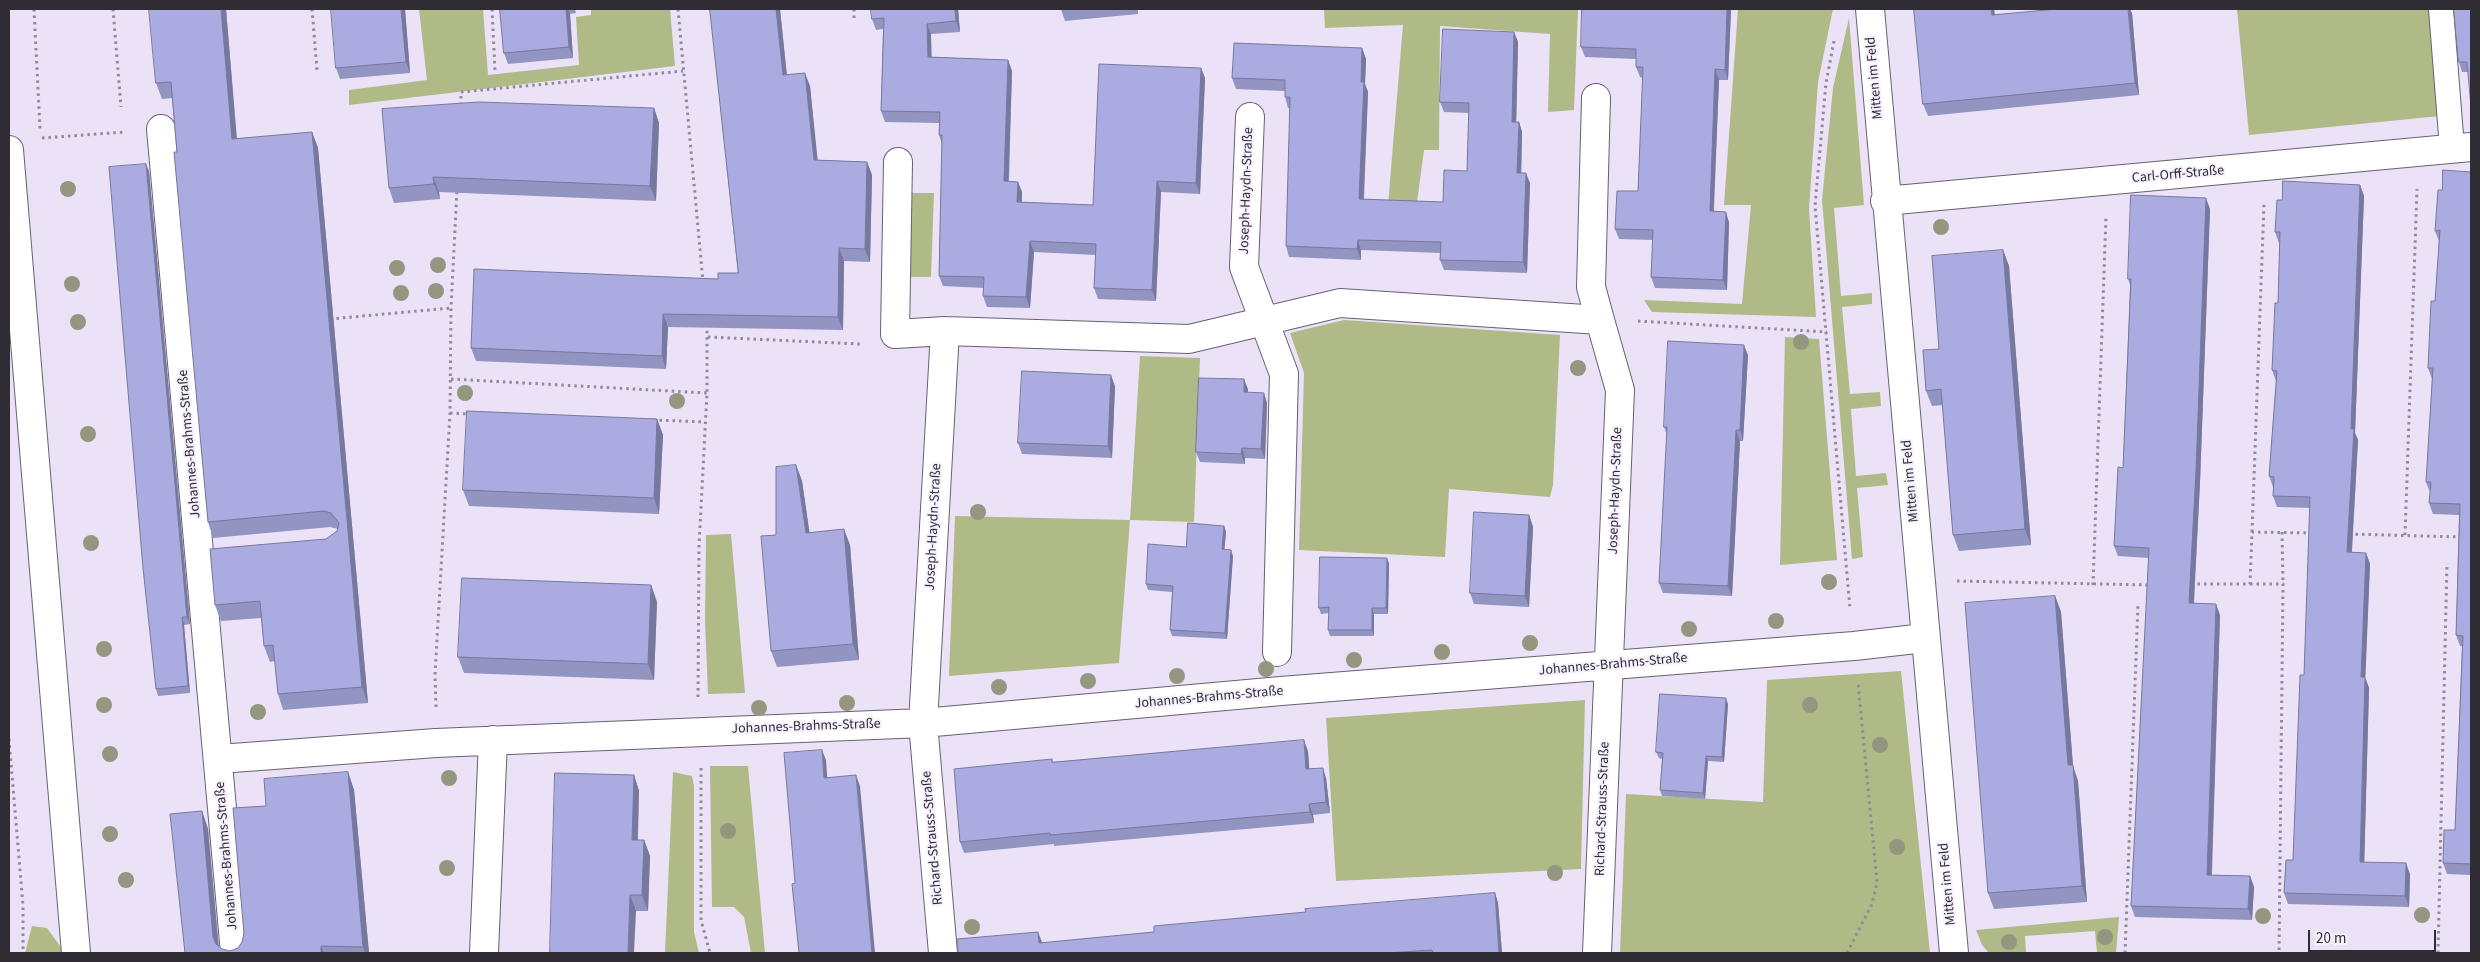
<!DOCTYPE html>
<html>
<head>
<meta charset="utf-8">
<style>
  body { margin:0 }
  #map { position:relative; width:2480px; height:962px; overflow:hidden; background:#ebe2f7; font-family:"Source Sans 3",sans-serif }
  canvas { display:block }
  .frame { position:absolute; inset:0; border:10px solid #2f2c34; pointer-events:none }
  .scale { position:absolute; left:2308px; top:930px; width:128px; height:22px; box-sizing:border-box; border:2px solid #2f2c34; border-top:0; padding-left:6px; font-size:15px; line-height:18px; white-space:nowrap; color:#2f2c34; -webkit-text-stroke:4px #f7f1fe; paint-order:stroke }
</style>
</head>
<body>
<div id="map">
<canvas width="2480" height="962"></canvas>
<div class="frame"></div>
<div class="scale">20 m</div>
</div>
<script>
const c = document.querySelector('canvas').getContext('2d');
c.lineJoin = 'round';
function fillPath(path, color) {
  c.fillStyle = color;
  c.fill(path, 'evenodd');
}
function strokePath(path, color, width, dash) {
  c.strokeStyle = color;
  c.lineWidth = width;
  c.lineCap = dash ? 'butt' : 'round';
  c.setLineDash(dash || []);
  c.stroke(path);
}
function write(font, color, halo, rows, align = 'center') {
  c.font = font + ' "Source Sans 3",sans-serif';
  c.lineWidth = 4;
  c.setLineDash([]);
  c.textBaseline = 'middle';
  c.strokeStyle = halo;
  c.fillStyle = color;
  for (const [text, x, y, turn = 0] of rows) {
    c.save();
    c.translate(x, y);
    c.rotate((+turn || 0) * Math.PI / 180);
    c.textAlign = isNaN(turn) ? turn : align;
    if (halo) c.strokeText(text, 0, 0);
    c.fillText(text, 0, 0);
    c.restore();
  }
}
const green = new Path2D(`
  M419,9H483L488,75L579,65L576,17L591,15V9H670L675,66L349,105V90L427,80Z
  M1324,9H1578L1574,110L1548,112L1550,34L1440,26L1439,150H1424L1417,202L1388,205L1403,25L1325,28Z
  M1738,9H1833L1818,82L1809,209L1816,317L1652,312L1644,300L1742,304L1751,205H1724Z
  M2237,9H2430L2440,116L2249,135Z
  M1849,18L1864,205L1834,208L1841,296L1872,293V304L1842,307L1850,394L1880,392L1881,406L1851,409L1856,476L1886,473L1888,485L1857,488L1863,557L1852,559L1822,200L1833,88Z
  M911,193H934L931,277H908Z
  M1344,320L1560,335L1553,485L1550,497L1449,489L1445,557L1299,550L1304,373L1290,333Z
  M1785,337L1819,339L1837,560L1780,565Z
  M1140,356L1200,358L1194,522L1130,520L1119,663L949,676L955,516L1130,520Z
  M731,534L745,693L708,694L705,621L706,535Z
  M1901,671L1930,953H1620L1626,794L1763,802L1767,680Z
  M1585,700L1581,869L1336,881L1326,718Z
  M710,766H748L765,953H751L744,917L734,907H712Z
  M673,772L692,776L694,786V932L699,953H665Z
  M2119,917L2116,953H2097L2095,931L2025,936L2026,953H1989L1982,945L1976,930Z
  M32,926L47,928L65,953H25Z`);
const path = new Path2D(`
  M34,9L40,129
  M113,9L121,107
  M312,9L317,70
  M492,9L495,71
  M678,9L703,282
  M854,9V18
  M1834,41L1826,83L1815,206L1850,609
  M461,105V92L683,71
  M42,138L125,132
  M330,319L451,308
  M1638,321L1827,332
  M708,337L860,344
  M451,379L707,393
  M450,413L470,414
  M653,420L705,422
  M2252,532L2264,203
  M2282,532L2283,584
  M2349,534L2461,537
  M2405,535L2417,189
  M1957,581L2150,585
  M2191,584H2250L2252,532L2311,533
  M2250,584H2283L2279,953
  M2093,585L2106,216
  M698,697L699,546L707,393V326
  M436,707L435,674L450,413L451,308L457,189
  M9,739L23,906V953
  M701,768V920L710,953
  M1847,953L1872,904L1877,882L1858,682
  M2125,953L2138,604
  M2438,953L2447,563`);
const service = new Path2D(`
  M2441,9L2452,148`);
const minor = new Path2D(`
  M1870,9L1954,953
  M1596,98L1591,287L1600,320
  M1250,117L1244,267L1284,374L1277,652
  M161,129L235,953
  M898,162L895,334L945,331L1189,339L1340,303L1600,320L1620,390L1597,953
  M1885,201L2471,147
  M219,759L436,743L923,723L1281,691L1854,646L1925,638
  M484,953L493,740
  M943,953L923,723L945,331`);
const secondary = new Path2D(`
  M9,150L76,953`);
const trees = [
  [68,189],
  [1941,227],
  [438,265],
  [397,268],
  [72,284],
  [436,291],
  [401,293],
  [78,322],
  [1801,342],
  [1578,368],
  [465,393],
  [677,401],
  [88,434],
  [978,512],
  [91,543],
  [1829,582],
  [1776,621],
  [1689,629],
  [1530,643],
  [104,649],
  [1442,652],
  [1354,660],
  [1266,669],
  [1177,676],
  [1088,681],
  [999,687],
  [847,703],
  [104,705],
  [1810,705],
  [759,708],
  [258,712],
  [1880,745],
  [110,754],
  [449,778],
  [728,831],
  [110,834],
  [1897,847],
  [447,868],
  [1555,873],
  [126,880],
  [2422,915],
  [2263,916],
  [972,927],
  [2105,937],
  [2009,942]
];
const wall = new Path2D(`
  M226,9L237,139L312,132L318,148L368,703L283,710L278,694L275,661L270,662L264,646L261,618L221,621L215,605L326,539L337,531L338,529L330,527L213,538L208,522L172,98L162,99L156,83Z
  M405,9L410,73L340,79L336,68Z
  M500,9H575L576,13L570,14L573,58L508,64L504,53Z
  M710,9H780L787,75L810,86L817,160L867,162L872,175L870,262L844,261L843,330L668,327L666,369L476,361L471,348L738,273Z
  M958,9L960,32L931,34V57L1008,60L1012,71L1009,181L1018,182L1022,192V202L1093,205L1201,68L1205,78L1200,194L1161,192L1156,301L1098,299L1094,288L1096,255L1034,252L1030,308L987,307L983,296L984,288L943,286L939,276L942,144L939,135V123L885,122L881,111L883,29L876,30L872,19Z
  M1061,9H1138V14L1065,21Z
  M1731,9L1728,80H1719L1714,211L1729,222L1727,290L1655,288L1651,277L1653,240L1619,239L1615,229L1638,191L1643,78L1640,77L1636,67V59L1585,57L1581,47Z
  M1914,9H1994L1995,15L2132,13L2139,95L1928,116L1923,104Z
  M2471,9L2468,72H2462L2459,62Z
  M1514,32L1518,42L1516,122H1519L1522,132L1521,173L1530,183L1527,273L1444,270L1440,260L1441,253L1361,250V260L1289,257L1286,246L1290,108H1288L1285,97V91L1236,89L1232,78L1362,48L1366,59L1365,84L1368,92L1364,199L1443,202L1467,171L1469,113L1444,112L1440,102Z
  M654,108L659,123L656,201L439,192L440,199L394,203L389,188Z
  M149,171L190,624L184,625L190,693L158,696L156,689Z
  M2471,172V875L2447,874L2443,863L2455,830L2462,646H2460L2456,635L2459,515L2433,514L2429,503L2430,492L2426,482L2432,379L2428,368L2435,301L2439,241L2435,231L2442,190Z
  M2360,185L2364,196L2355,433L2358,440L2352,552L2366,553L2370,564L2365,677L2369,688L2364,862L2410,874L2409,907L2288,904L2284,893L2293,860L2304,675L2310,508L2277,507L2273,496V487L2269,476L2276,381L2272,370L2278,303L2280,243H2279L2275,232L2282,200Z
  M2210,209L2200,482L2194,604L2220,615L2212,875L2250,876L2254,887L2252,920L2135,917L2131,906L2149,558L2118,556L2114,546L2123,468L2130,285L2128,279Z
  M2003,250L2009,266L2031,545L1959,551L1953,535L1943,405L1932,406L1926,391Z
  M1748,355L1743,441H1740L1732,596L1663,593L1659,583L1667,435L1664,427Z
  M1115,386L1112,458L1022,454L1018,443Z
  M1248,389V392L1267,403L1265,459L1245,458V464L1200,462L1196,452Z
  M657,419L663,435L659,514L469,506L463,490Z
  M796,465L802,481L809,532L850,545L859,660L777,667L771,651L776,535Z
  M1529,515L1533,527L1529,607L1474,604L1470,593Z
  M1224,526L1226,532L1224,549L1233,556L1227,639L1172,636L1170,630L1172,592L1148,590L1146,584L1186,547Z
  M1387,558L1389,564L1388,614H1374V636H1330L1328,630L1329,613L1321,614L1319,608Z
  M651,585L657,602L654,680L464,673L458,657Z
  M2055,596L2061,612L2073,766L2078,781L2087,902L1994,909L1988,893Z
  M1728,704L1724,762L1708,761L1705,799L1662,796L1660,790L1662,759L1659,758L1656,752Z
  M1308,751L1309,769L1326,778L1330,813L1313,815L1314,823L1054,846V844L964,853L960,842L1052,759L1053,762Z
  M348,772L354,790L369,953H185L202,811L208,829L219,947L222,949L230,951L238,948L242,942L266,806Z
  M634,775L639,791L638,840H644L650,856L648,911H636L550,953Z
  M1495,893L1498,903L1502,953H958L1042,943L1154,932L1306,912Z`);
const shadedWall = new Path2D(`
  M221,9H226L238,155L232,139Z
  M401,9H405L410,73L406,62Z
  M566,9H568L570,14L573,58L569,47Z
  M776,9H780L788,88L783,75Z
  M955,9H958L960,32L956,21Z
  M1727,9H1731L1728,80L1725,70Z
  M1991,9H1994L1996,27L1992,15Z
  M2128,9H2130L2132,13L2139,95L2135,83Z
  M927,24L931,34L932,68L928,57Z
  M1514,32L1518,42L1516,132L1512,122Z
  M1362,48L1366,59L1365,84L1368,92L1363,210L1359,199L1361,82Z
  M1008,60L1012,71L1008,192L1004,181Z
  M1201,68L1205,78L1200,194L1196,183Z
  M1715,69L1719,80L1713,221L1710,211Z
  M805,73L810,86L819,173L814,160Z
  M654,108L659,123L656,201L650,186Z
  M1519,122L1522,132L1521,183L1517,173Z
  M312,132L318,148L368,703L362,687Z
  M867,162L872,175L870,262L865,249Z
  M146,164L149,171L190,624L187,617Z
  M1526,173L1530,183L1527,273L1523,262Z
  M433,177L439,192L440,199L434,184Z
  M1157,181L1161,192L1156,301L1152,290Z
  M1018,182L1022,192L1021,213L1017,202Z
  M2360,185L2364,196L2355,433L2358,440L2351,563L2347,552Z
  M2206,198L2210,209L2200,482L2193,614L2189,603Z
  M1726,212L1729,222L1727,290L1723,280Z
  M1358,240L1361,250V260L1357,249Z
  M1030,241L1034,252L1030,308L1026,297Z
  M839,248L844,261L843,330L838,317Z
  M2003,250L2009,266L2031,545L2025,529Z
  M663,314L668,327L666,369L662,356Z
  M1744,345L1748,355L1743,441L1740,430Z
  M1111,375L1115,386L1112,458L1108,446Z
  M1244,379L1248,389L1247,402L1244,392Z
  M1264,393L1267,403L1265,459L1261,449Z
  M657,419L663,435L659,514L654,498Z
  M1736,430L1740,441L1732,596L1728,586Z
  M1242,448L1245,458V464L1241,454Z
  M796,465L802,481L812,549L806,533Z
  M1529,515L1533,527L1529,607L1525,596Z
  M1224,526L1226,532L1224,555L1222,549Z
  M844,529L850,545L859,660L853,644Z
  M1231,550L1233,556L1227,639L1225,633Z
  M2366,553L2370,564L2365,687L2361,677Z
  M1387,558L1389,564L1388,614L1386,608Z
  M651,585L657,602L654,680L648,664Z
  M2055,596L2061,612L2073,766L2078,781L2087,902L2082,886L2068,765Z
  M2216,604L2220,615L2211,886L2207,875Z
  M1372,608L1374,614V636L1372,630Z
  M182,617L184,625L190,693L188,686Z
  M2365,677L2369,688L2364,873L2360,862Z
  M1726,698L1728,704L1724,762L1722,757Z
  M1304,740L1308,751L1310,780L1306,769Z
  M822,750L826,760L828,788L824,778Z
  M1706,756L1708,761L1705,799L1703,793Z
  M1323,768L1326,778L1330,813L1326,802Z
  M348,772L354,790L369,953H365L363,947Z
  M634,775L639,791L637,856L632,840Z
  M856,775L860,786L875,953H872Z
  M1309,804L1313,815L1314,823L1310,812Z
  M202,811L208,829L219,953L213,937Z
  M644,840L650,856L648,911L642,895Z
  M2406,863L2410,874L2409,907L2405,896Z
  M2250,876L2254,887L2252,920L2248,909Z
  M1495,893L1498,903L1502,953H1499Z
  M630,895L636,911L634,953H628Z
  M1038,932L1042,942L1043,953L1039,943Z
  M321,946L324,953H321Z`);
const building = new Path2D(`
  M149,9H221L232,139L312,132L362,687L278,694L273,645L264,646L260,601L215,605L210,549L326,539L337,531L339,523L331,513L324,511L208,522L174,152H177L171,82L156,83Z
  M331,9H401L406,62L336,68Z
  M500,9H566L569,47L504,53Z
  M710,9H776L783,75L805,73L814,160L867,162L865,249L839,248L838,317L663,314L662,356L471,348L474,269L718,279V273H738Z
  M871,9H955L956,21L927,24L928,57L1008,60L1004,181L1018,182L1017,202L1093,205L1099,64L1201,68L1196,183L1157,181L1152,290L1094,288L1096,244L1030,241L1026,297L983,296L984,277L939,276L942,135H939L940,112L881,111L884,18L872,19Z
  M1582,9H1727L1725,70L1715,69L1710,211L1726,212L1723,280L1651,277L1653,230L1615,229L1617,191H1638L1643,67H1636V49L1581,47Z
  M1914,9H1991L1992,15L2057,9H2128L2135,83L1923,104Z
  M2454,9H2471V107L2467,62H2459Z
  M1443,29L1514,32L1512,122H1519L1517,173H1526L1523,262L1440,260L1441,242L1358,240L1357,249L1286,246L1290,97H1285V80L1232,78L1234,43L1362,48L1361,82H1364L1359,199L1443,202L1444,170L1467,171L1469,103L1440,102Z
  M479,102L654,108L650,186L433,177L434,184L389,188L382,109Z
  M146,164L187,617H182L188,686L156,689L143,568L109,167Z
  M2443,170L2471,172V864L2443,863L2444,830H2455L2463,636L2456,635L2460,504L2429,503L2431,482H2426L2433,368H2428L2431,301H2435L2440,230L2435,231L2438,190H2442Z
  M2283,181L2360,185L2351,429H2354L2347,552L2366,553L2361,677H2365L2360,862L2406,863L2405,896L2284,893L2286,860H2293L2300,675H2304L2310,497L2273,496L2274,477L2269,476L2277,371L2272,370L2275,303H2278L2280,232H2275L2277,200H2282Z
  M2131,195L2206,198L2196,471L2189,603L2216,604L2207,875L2250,876L2248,909L2131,906L2149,548L2114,546L2118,467L2123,468L2131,279H2128Z
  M2003,250L2025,529L1953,535L1941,389L1926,391L1923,350L1939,349L1932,256Z
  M1668,341L1744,345L1740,430H1736L1728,586L1659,583L1667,427H1664Z
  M1022,371L1111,375L1108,446L1018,443Z
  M1199,378L1244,379V392L1264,393L1261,449L1242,448L1241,454L1196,452Z
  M467,411L657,419L654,498L463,490Z
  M796,465L806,533L844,529L853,644L771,651L761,536L776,535V467Z
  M1474,512L1529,515L1525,596L1470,593Z
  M1188,523L1224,526L1222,549L1231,550L1225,633L1170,630L1173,586L1146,584L1148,544L1186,547Z
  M1320,557L1387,558L1386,608H1372V630H1328L1329,607L1319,608Z
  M462,578L651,585L648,664L458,657Z
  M2055,596L2068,765H2073L2082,886L1988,893L1965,603Z
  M1660,694L1726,698L1722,757L1706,756L1703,793L1660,790L1663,753L1656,752Z
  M1304,740L1306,769L1323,768L1326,802L1309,804L1310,812L1050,835V833L960,842L954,769L1052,759V762Z
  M822,750L824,778L856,775L872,953H799L792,884L795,883L784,753Z
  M348,772L363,947L321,946V953H185L170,814L202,811L213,937L216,944L222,949L230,951L238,948L242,942L244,934L233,808L266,806L264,779Z
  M555,773L634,775L632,840H644L642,895H630L628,953H550Z
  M1495,893L1499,953H1433L1432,950L1387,953H958L957,939L1038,932L1039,943L1154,932V926L1306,912L1305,909Z`);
const streetNames = [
  ["Mitten im Feld",1875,78,-95],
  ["Carl-Orff-Straße",2178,175,-5],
  ["Joseph-Haydn-Straße",1247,191,-88],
  ["Johannes-Brahms-Straße",190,444,-95],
  ["Mitten im Feld",1911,481,-95],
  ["Joseph-Haydn-Straße",1616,491,-88],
  ["Joseph-Haydn-Straße",934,527,-87],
  ["Johannes-Brahms-Straße",1613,665,-5],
  ["Johannes-Brahms-Straße",1209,698,-5],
  ["Johannes-Brahms-Straße",806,727,-2],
  ["Richard-Strauss-Straße",1603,809,-88],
  ["Richard-Strauss-Straße",933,838,-95],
  ["Johannes-Brahms-Straße",227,856,-95],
  ["Mitten im Feld",1948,884,-95]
];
fillPath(green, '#afba87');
strokePath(service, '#686072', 26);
strokePath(minor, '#686072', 30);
strokePath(secondary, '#686072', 30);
strokePath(path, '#918a99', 3, [2.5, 4]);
strokePath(service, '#fff', 24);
strokePath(minor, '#fff', 28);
strokePath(secondary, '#fff', 28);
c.fillStyle = '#95967f';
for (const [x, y] of trees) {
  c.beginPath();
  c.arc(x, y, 8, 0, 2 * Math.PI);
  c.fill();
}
fillPath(wall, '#9294c2');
fillPath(shadedWall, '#77789e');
fillPath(building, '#aaace1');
strokePath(building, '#77789e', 1);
write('14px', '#2f2c34', '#f7f1fe', streetNames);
</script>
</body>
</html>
